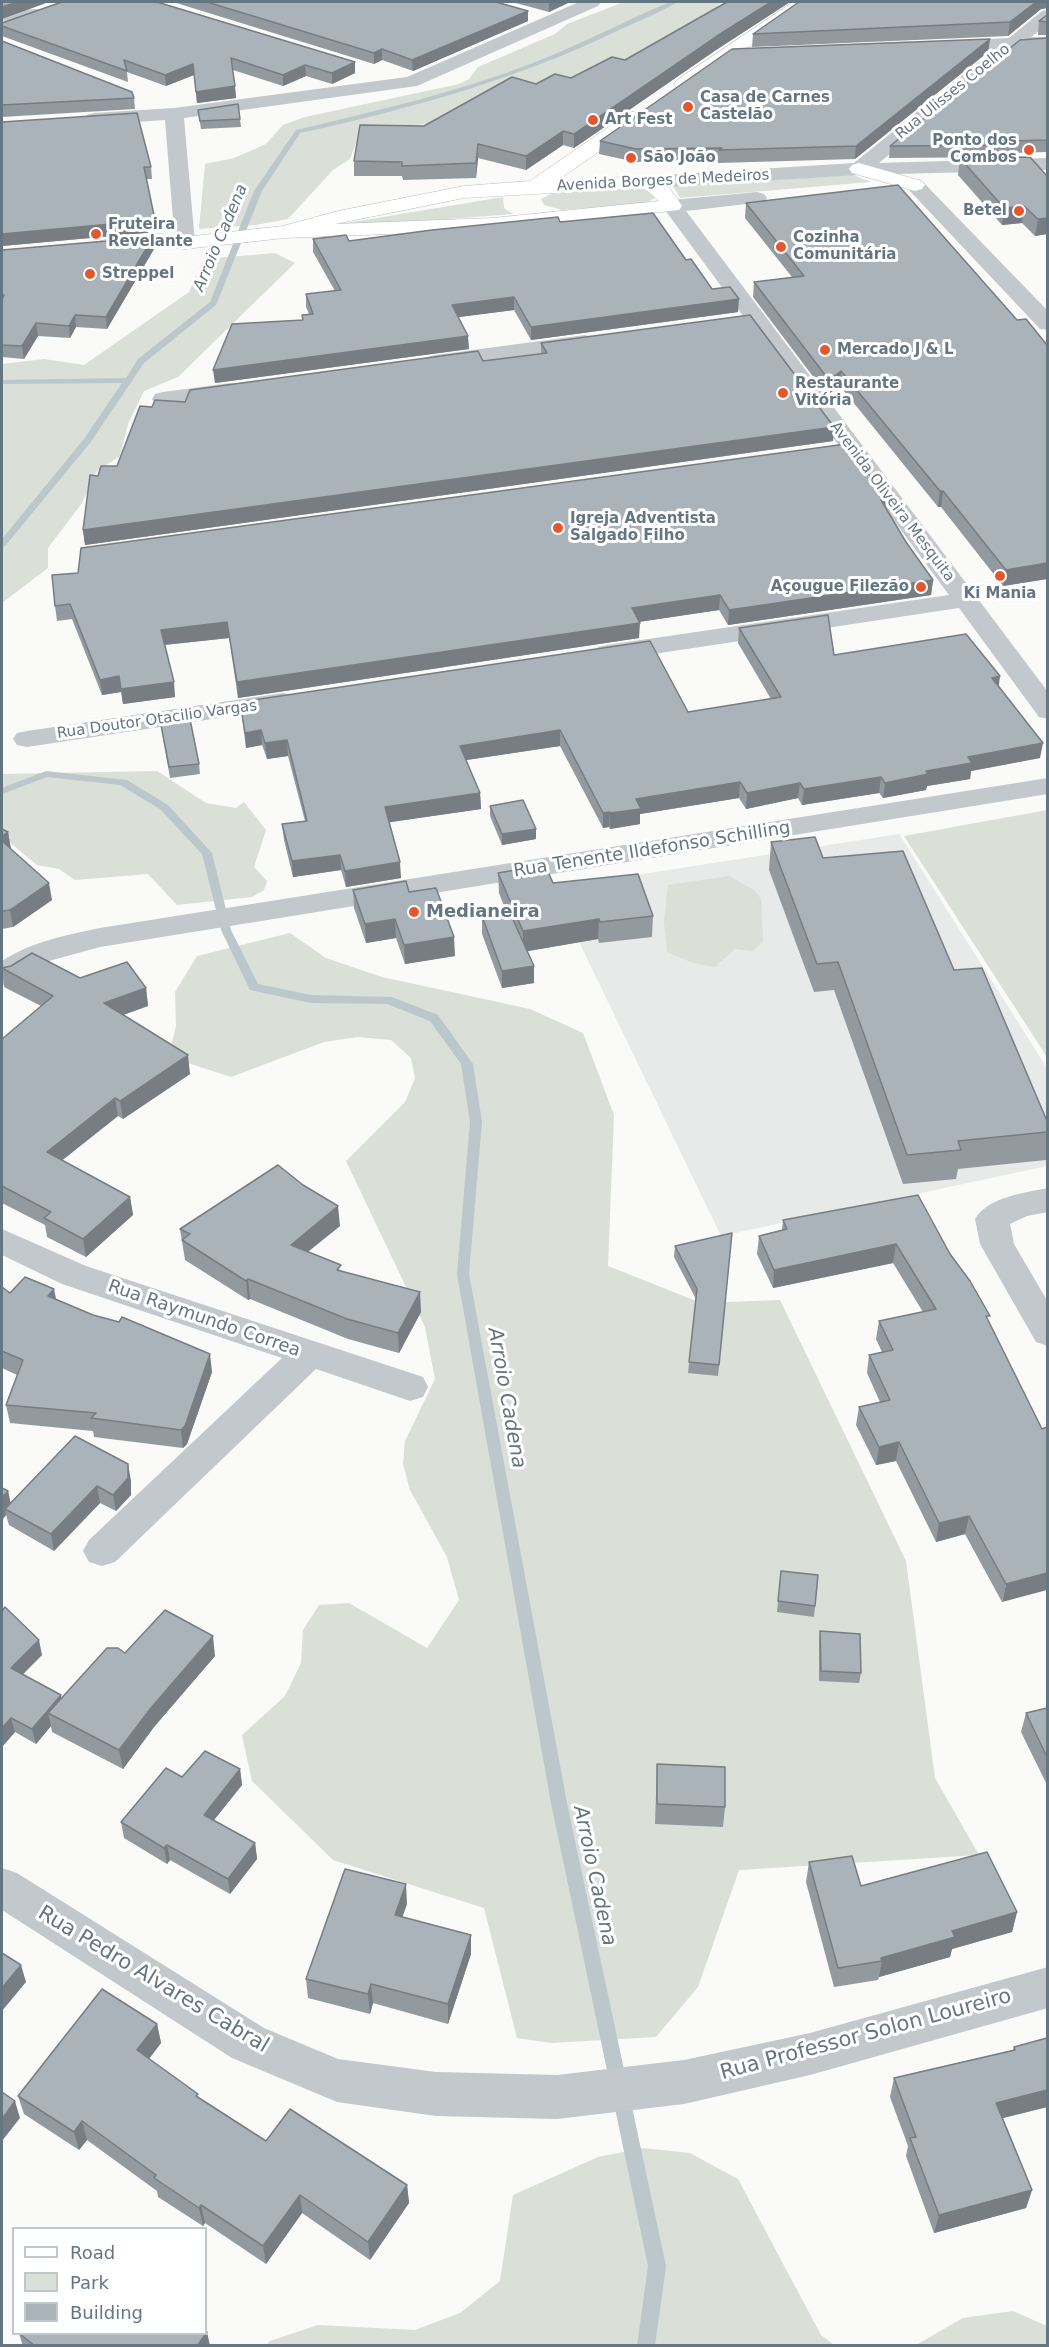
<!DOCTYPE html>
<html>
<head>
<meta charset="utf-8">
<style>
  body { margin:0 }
  #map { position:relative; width:1049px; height:2347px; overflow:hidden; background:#fafaf8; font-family:"DejaVu Sans",sans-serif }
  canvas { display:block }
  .frame { position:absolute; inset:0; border:3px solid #657683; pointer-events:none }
  .legend { position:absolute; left:12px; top:2227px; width:195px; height:108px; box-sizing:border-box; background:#fff; border:2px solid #c1c8cd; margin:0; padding:8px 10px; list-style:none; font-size:18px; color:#657683 }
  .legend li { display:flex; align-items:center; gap:12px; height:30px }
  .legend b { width:30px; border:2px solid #c1c8cd }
</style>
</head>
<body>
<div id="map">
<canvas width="1049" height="2347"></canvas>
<div class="frame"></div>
<ul class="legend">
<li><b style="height:8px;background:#fff"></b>Road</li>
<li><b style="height:16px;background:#dadfd7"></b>Park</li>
<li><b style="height:16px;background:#aab3b9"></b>Building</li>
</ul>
</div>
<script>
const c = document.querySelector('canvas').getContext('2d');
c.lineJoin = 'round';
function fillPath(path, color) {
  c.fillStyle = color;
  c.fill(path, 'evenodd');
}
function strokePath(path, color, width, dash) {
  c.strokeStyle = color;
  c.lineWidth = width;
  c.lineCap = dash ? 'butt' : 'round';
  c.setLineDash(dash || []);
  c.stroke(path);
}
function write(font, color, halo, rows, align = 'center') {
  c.font = font + ' "DejaVu Sans",sans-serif';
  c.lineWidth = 6;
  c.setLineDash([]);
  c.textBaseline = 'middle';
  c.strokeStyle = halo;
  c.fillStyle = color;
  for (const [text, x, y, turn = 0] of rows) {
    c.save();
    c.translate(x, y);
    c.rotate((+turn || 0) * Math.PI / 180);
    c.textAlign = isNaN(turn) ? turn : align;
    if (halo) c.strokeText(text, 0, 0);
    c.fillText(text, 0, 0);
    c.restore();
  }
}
const built = new Path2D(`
  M899,834L1047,1068V1166L721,1236L553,888Z`);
const green = new Path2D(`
  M624,2H721L703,25L648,64L430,124L398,126L358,138L350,159L333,170L288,219L256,225L199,229L205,164L234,158L266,144L283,125L305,117L459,84L469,79L478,67L555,34L567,24Z
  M853,175L871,182L680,198L673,186Z
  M638,188L652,191L655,198L646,203L562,210L544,205L541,199L553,193Z
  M503,197L504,208L513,214L349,227L347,223Z
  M275,253L295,263L178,377L144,391L128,424L120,456L96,472L82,503L48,548V568L2,603V364L44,359L84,365L189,292L204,259Z
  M157,771L206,803L236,808L244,802L266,830L254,867L267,881L264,890L252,897L177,905L148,874L75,880L59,869L37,865L2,836V774Z
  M1047,810H1048L1047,1057L904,836Z
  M729,876L754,890L761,899L763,942L752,951L735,949L715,967L693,963L667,952L664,922L668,885Z
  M290,933L326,958L382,977L530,1009L583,1033L614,1115L608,1266L701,1303L780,1300L906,1561L935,1778L979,1855L739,1870L698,1987L656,2037L551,2043L517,2038L484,1908L333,1860L252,1781L242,1735L285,1696L301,1663L303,1630L319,1605L349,1603L427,1648L459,1600L447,1557L410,1490L403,1464L405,1441L435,1379L425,1327L346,1161L405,1102L415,1078L411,1058L391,1040L358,1037L324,1042L231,1077L188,1063L171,1046L176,1026L175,992L197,956Z
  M643,2148L690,2153L738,2179L821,2335L834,2345H266L270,2341L318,2325L415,2330L460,2313L500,2281L513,2195L598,2157Z
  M1013,2311L1047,2326V2345H916L963,2318Z`);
const stream = new Path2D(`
  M670,2H677C660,13 638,21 619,30C518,79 410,109 300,133L262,191L216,305L144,363L90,443L5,546L2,547V539L84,439L122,383L2,384V380L126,378L138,359L210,302L254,191L296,130C376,111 455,93 533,63C580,45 624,21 670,2Z
  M46,771L127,780L168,805L212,853L231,930L258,984L311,995L392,997L438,1015L473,1064L482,1122L469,1274L567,1803L666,2266L655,2346H637L648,2266L551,1803L457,1274L470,1122L461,1064L430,1021L387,1004L311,1003L250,990L221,930L202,854L160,809L120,785L47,777L2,794V788Z`);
const minor = new Path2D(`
  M579,2H601L598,6L417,86L184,118L195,243L192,247H178L175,243L165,120L94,125L87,123L85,119L87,115L94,113L174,108L407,77Z
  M37,9L43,10L46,14L43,18L2,21V11Z
  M1048,10V24L1031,37H1048V47L1018,48L879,163L1048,158V170L859,175L648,188L641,186L638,182L641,178L648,176L854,163L995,49L945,51L939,50L936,46L939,42L1009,38L1042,11Z
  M915,179L922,181L1048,311V330L1040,329L908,189L905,185L908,181Z
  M757,192L764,194L767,198L764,202L686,211L1048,692V719L1039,717L959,608L607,661L598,659L594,653L598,647L607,645L949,595L662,206L665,202L672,200Z
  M585,335L593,337L596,342L593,347L436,369L428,367L425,362L428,357L436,355Z
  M231,383L239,385L242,390L239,395L163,406L155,404L152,399L155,394L163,392Z
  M283,693L292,695L296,701L292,707L27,747L17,745L13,739L17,733L27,731Z
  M1048,778V794L100,947L49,961L13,982L2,985V961C31,942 66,935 100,928Z
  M1048,1188V1212L1027,1216L1010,1224L1014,1244L1048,1302V1346L1036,1342L980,1244L975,1219C988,1197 1024,1193 1048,1188Z
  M2,1229L86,1266L423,1377L428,1387L423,1397L410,1401L316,1369L115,1562L102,1566L89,1562L83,1551L89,1540L282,1358L62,1284L2,1255Z
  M2,1868L17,1873L264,2028L338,2059L436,2072L557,2075L684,2060L810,2033L1048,1967V2008L810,2075L684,2104L557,2119L436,2116L337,2102L232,2058L2,1910Z`);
const major = new Path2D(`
  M793,2H813L689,88H677L674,84L677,80Z
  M636,111L643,113L645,117L643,121L558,180L648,176C665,180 673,192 682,206L679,210L493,230L284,238L185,249L160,246L108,251L101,249L98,245L101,241L108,239L160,234L185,237L283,226L338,211L464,186L530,181L629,113ZM644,188L659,201L493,218L335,224L464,198Z
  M859,163L922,181L925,185L922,189L915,191L852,173L849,169L852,165Z`);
const wall = new Path2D(`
  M62,2L355,73L332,84L306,76L283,86L233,70L236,98L197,103L194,75L166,86L127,72L128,82L2,36V23Z
  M173,2H496L528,21L413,71L382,60L374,64Z
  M512,2H570L549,12Z
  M727,2H790L716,50L574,148L563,145L526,170L478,158L476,178L403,180L402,176H354V161L424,126L536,84L571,78L625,60Z
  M1047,2V8L1041,9L1008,36L752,47L753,34Z
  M1047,15V35H1038L1039,21Z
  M990,39L988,52L855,159L718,163V161L636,162L599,154L600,141Z
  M1047,40V152L1013,153V157L889,158L890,146Z
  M2,41L134,98L135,109L2,117V119Z
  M198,110L240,119L241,127L201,129Z
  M2,122L151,167L152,179H146L156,232L2,246Z
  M960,158L1047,176V234L1035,236L1022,223L1002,225L958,175Z
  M746,203L1017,320L1047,345V579L1003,586L941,507H938L840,386L827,395L753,297L754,282L792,277L745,218Z
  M560,222L686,260L712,289L738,312L531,340L514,310L458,317L469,349L215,383L302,320V315L309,314L306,307V294L335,291L313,252V239L349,241Z
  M153,237L154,249L107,329L76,327L70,338L38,336L24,359L2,357V250Z
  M541,343L834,427L833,441L85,545L83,530L98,476L117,466L152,407L185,402L541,354Z
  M885,508L906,542L933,580L931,595L728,625L719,610L639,622V638L238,698L229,638L164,645L175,697L123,704L121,692L102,695L72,619L57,621L55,606Z
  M739,628L834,655L999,686L1040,758L971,771L970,779L927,786L926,790L883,798L879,793L802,805L798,798L746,809L739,798L640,814V824L610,829L609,827L603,828L560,746L466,760L480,793L481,809L389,822L401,878L346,887L341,870L293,877L284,840L282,824L305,821L288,756L267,759L262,745L246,748L240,702L688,712L771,699L738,643Z
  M161,725L199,764L200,774L170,778Z
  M490,806L536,829V839L502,845L490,816Z
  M2,829L8,832L11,849L52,900L13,927L2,929Z
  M771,842L823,858L954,970L1047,1121V1153L1046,1160L958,1169L956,1179L903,1184L834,990L814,992L769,870Z
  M498,873L553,883L653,916L652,937L599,943L598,939L527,951L534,966V983L502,988L482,934V916L506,911L499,893Z
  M353,890L409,892L455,956L405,964L396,938L366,943L354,908Z
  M2,968L80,978L146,988L148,1006L123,1015L190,1074L123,1119L118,1116L62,1160L130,1197L133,1215L86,1257L47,1237L45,1225L2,1203V1039L41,1006L4,987Z
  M783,1220L950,1254L989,1322L1042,1429L1002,1602L965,1534L936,1542L896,1461L876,1465L856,1425L859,1407L880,1402L867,1373L869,1355L882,1352L876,1339L879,1321L923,1312L893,1263L773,1288L757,1254L759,1236L782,1230Z
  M340,1226L308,1252L342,1271L421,1312L399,1353L348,1339L250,1299L248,1300L185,1260L180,1229Z
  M732,1233L718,1376L688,1373L696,1299L674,1257L675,1246Z
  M2,1287L10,1293L56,1299L212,1372L187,1444L183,1448L94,1437L93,1431L10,1423L6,1405L17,1375L2,1368Z
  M75,1436L131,1481V1495L116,1511L100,1503L54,1551L9,1525L6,1515L2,1520V1488L8,1491L10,1503Z
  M781,1571L818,1575L814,1617L777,1612Z
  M2,1611L42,1655L23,1674L61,1695V1698L125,1653L215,1656L154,1727L123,1769L52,1732L51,1726L36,1744L15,1732L2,1747Z
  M820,1631L861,1673L859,1683L819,1681V1642Z
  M1047,1708V1785L1021,1732L1026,1713Z
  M657,1764L725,1807L723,1827L655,1824Z
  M240,1769L242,1785L214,1820L255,1843L257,1859L230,1894L170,1860L167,1864L124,1838L121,1822L182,1777Z
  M809,1862L861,1886L1017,1912L1012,1932L952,1949L950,1957L879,1977L878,1980L834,1987L806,1882Z
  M407,1904L402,1917L471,1954L448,2024L373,2003L370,2014L308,1998L306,1979Z
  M157,2024L161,2043L149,2059L199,2098L266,2141L407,2185L409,2203L370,2260L302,2213L266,2264L205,2223L203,2226L158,2197L157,2191L87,2140L79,2150L24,2114L18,2096Z
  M1047,2038V2107L1003,2118L1032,2190L1026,2208L934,2233L906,2156L908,2146L890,2097L894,2078L1013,2050L1014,2047Z
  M19,2334H206L210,2346H23Z`);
const shadedWall = new Path2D(`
  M18,2H49L2,19V7Z
  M549,2H570L549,12Z
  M771,2H790L716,50L574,148V134L717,36Z
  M1036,2H1047V8L1041,9L1008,36L1010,22Z
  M528,11V21L413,71L412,60Z
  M990,39L988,52L855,159L856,146Z
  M382,49V60L374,64V53Z
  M355,62V73L332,84V73Z
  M193,64L194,75L166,86L165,75Z
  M305,65L306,76L283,86V75Z
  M235,86L236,98L197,103L196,92Z
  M563,131V145L526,170V156Z
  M478,144V158L476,178V163Z
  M1024,206L1022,223L1002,225L1004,208Z
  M1047,218V234L1035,236L1038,219Z
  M155,220L156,232L2,246V234Z
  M153,237L154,249L107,329L106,317Z
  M514,297V310L452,318V305Z
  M739,299L738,312L531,340V327Z
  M75,315L76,327L70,338L69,326Z
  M36,323L38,336L24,359L22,346Z
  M468,336L469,349L215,383L213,370Z
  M841,371L840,386L827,395L829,380Z
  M834,427L833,441L85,545L83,530Z
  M940,491H943L941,507H938Z
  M886,499L885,514L881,500Z
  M1047,563V579L1003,586L1006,570Z
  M933,580L931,595L728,625L729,610Z
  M720,595L719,610L631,623L632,608Z
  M227,622L229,638L163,645L161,630Z
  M640,623L639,638L238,698L237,682Z
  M119,676L121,692L102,695L100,680Z
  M1000,676L998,692L992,678Z
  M174,682L175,697L123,704L121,689Z
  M261,730L262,745L246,748L245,733Z
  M560,730V746L460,761V746Z
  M287,740L288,756L267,759L265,743Z
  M1043,743L1040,758L971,771L970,779L927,786L926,790L883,798L885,783L926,771L968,757Z
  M881,777L879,793L802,805L804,789Z
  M740,782L739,798L640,814V824L610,829V813L636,799Z
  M800,783L798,798L746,809L747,793Z
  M480,793L481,809L385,823V807Z
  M610,812L609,827L603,828V813Z
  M536,829V839L502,845V834Z
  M8,832L11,850L2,855V836Z
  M340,855L341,870L293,877L292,861Z
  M400,862L401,878L346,887L345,871Z
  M49,883L52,900L13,927L10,910Z
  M395,919L396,938L366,943L365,924Z
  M599,919L598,939L523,952V931Z
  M454,937L455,956L405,964L404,945Z
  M534,966V983L502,988V971Z
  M146,988L148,1006L106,1021L104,1003Z
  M188,1055L190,1074L123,1119L120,1101Z
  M115,1098L118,1116L50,1170L47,1152Z
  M130,1197L133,1215L86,1257L83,1239Z
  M338,1206L340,1226L292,1264L291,1245Z
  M896,1244L893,1263L773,1288L774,1270Z
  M248,1279L250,1299L248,1300L246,1281Z
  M54,1289L58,1308L48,1296Z
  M420,1292L421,1312L399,1353L398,1333Z
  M210,1354L212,1372L187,1444L183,1448L181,1430Z
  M899,1442L896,1461L876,1465L879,1447Z
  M128,1464L131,1481V1495L116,1511L113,1495Z
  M97,1486L100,1503L54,1551L51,1534Z
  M8,1491L12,1509H5L6,1515L2,1520V1497Z
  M969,1516L965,1534L936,1542L939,1523Z
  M1047,1573V1590L1002,1602L1006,1584Z
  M213,1636L215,1656L154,1727L123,1769L119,1750L151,1708Z
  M39,1640L42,1655L15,1682L11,1668Z
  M61,1695L64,1710L48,1713L51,1726L36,1744L32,1729Z
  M11,1718L15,1732L2,1747V1728Z
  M240,1769L242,1785L206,1830L204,1815Z
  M255,1843L257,1859L230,1894L228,1879Z
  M167,1845L170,1860L167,1864L164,1848Z
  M406,1884L407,1904L396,1935L395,1915Z
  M1017,1912L1012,1932L952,1949L950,1957L879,1977L882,1961L881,1958L952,1931Z
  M471,1935V1954L448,2024V2004Z
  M21,1965L26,1982L2,2011V1988Z
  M371,1984L373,2003L370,2014L368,1994Z
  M157,2024L161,2043L141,2069L137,2050Z
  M1047,2090V2107L991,2121L996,2103Z
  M15,2101L20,2118L2,2141V2119Z
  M82,2121L87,2140L79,2150L74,2132Z
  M407,2185L409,2203L370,2260L368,2242Z
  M1032,2190L1026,2208L934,2233L939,2215Z
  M300,2195L302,2213L266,2264L263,2246Z
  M201,2205L205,2223L203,2226L199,2208Z
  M207,2332L210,2346H197Z`);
const building = new Path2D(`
  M2,2H18L2,7Z
  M62,2H157L355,62L332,73L305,65L283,75L231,58L235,86L196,92L193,64L165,75L124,60L127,71L2,26V23Z
  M207,2H496L528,11L412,60L382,49L374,53Z
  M727,2H771L717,36L574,134L563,131L526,156L478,144L476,163L402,166V162L354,161L360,125L424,126L512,77L536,84L555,74L571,78L612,57L625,60Z
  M799,2H1036L1010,22L753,34Z
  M1047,15V22L1039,21Z
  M1047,38V140L1011,141L1014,145L890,146L1020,40Z
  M990,39L856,146L719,150L722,148L636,149L600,141L732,49Z
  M2,41L132,92L134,98L2,105Z
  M238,104L240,119L200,121L198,110Z
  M137,113L151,167H144L155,220L2,234V122Z
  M1030,157L1047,176V218L1038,219L1024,206L1004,208L960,158Z
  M898,185L1017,320L1026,319L1047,345V563L1006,570L943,491H940L841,371L829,380L754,282L804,276L746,203Z
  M653,213L686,260L691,259L712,289L730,287L739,299L531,327L514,297L452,305L468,336L213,370L232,324L303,320L302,315L313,314L306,294L341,290L313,239L346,235L349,241L432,230L558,217L560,222Z
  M153,237L106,317L75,315L69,326L36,323L22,346L2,345V300L4,295H2V250Z
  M750,315L834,427L83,530L90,475L98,476L101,466H117L140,406L152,407L155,400L185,402L190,390L478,351L483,361L547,353L541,343Z
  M846,444L880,489L886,499L881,500L906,542L933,580L729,610L720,595L632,608L640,623L237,682L227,622L161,630L174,682L121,689L119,676L100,680L70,604L55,606L52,575L78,573L81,548Z
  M828,615L834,655L966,634L1000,676L992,678L1043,743L968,757L972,763L926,771L928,774L885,783L881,777L804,789L800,783L747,793L740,782L636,799L641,809L610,813V812L603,813L560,730L460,746L480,793L385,807L400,862L345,871L340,855L292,861L282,824L307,821L287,740L265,743L261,730L245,733L240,702L650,641L688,712L781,697L739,628Z
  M190,719L199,764L169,767L161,725Z
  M523,800L536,829L502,834L490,806Z
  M2,829L8,832L2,836Z
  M815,837L823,858L903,851L954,970L982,968L1047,1121V1132L958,1141L961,1150L907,1155L838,962L817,964L771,842Z
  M2,841L49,883L10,910L2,911Z
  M545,865L553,883L638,874L653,916L600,922L599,919L523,931L498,873Z
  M406,881L409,892L436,888L454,937L404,945L395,919L365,924L353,890Z
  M509,911L534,966L502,971L482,916Z
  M32,953L80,978L127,962L146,988L104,1003L188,1055L120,1101L115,1098L47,1152L130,1197L83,1239L44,1218L51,1212L2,1186V1039L53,996L2,968L11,966Z
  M278,1165L303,1185L338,1206L291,1245L341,1265L337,1270L420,1292L398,1333L347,1319L248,1279L246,1281L182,1240L190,1234L180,1229Z
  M918,1195L950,1254L970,1281L990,1316H986L1042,1429L1047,1427V1573L1006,1584L969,1516L939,1523L899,1442L879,1447L859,1407L890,1400L869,1355L893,1350L879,1321L936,1309L896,1244L774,1270L759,1236L787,1229L783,1220Z
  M732,1233L719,1365L689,1362L697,1289L675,1246Z
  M25,1277L54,1289L48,1296L93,1315L119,1322L122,1317L210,1354L185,1426L181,1430L91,1418L96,1413L6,1405L23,1360L2,1351V1287L10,1293Z
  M75,1436L128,1464V1478L113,1495L97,1486L51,1534L5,1509Z
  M2,1488L8,1491L2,1497Z
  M781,1571L818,1575L815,1606L778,1601Z
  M5,1607L39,1640L11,1668L61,1695L32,1729L11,1718L2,1728V1611Z
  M165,1610L213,1636L151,1708L119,1750L48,1713L107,1648H118L125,1653Z
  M820,1631L860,1634L861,1673L821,1671Z
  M1047,1708V1757L1026,1713Z
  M205,1751L240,1769L204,1815L255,1843L228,1879L167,1845L164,1848L121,1822L166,1768L182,1777Z
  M657,1764L725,1767V1807L657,1804Z
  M987,1852L1017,1912L952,1931L955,1937L881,1958L882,1961L838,1968L809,1862L852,1856L861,1886Z
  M345,1869L406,1884L395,1915L471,1935L448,2004L371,1984L368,1994L306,1979Z
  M2,1953L21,1965L2,1988Z
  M102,1989L157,2024L137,2050L198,2094L196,2096L266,2141L290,2109L407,2185L368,2242L300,2195L263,2246L201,2205L199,2208L154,2178L156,2175L82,2121L74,2132L18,2096Z
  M1047,2038V2090L996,2103L1032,2190L939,2215L910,2138L916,2137L894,2078L1015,2050L1014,2047Z
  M2,2092L15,2101L2,2119Z
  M206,2331L207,2332L197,2346H35L20,2334H206Z`);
const markers = [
  [688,107,6,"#e4572e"],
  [593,120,6,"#e4572e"],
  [1029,150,6,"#e4572e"],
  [631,158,6,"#e4572e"],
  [1019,211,6,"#e4572e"],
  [96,234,6,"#e4572e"],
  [781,247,6,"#e4572e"],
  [90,274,6,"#e4572e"],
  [825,350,6,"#e4572e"],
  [783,393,6,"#e4572e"],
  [558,528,6,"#e4572e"],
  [1000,576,6,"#e4572e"],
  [921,587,6,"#e4572e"],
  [414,912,6,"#e4572e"]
];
const farStreetnames = [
  ["Rua Ulisses Coelho",953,92,-39],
  ["Avenida Borges de Medeiros",663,181,-3],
  ["Avenida Oliveira Mesquita",892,502,53],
  ["Rua Doutor Otacilio Vargas",157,720,-8]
];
const farPoinames = [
  ["Casa de Carnes",700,98],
  ["Castelão",700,115],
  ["Art Fest",605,120],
  ["Ponto dos",1017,141,"right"],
  ["Combos",1017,158,"right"],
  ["São João",643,158],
  ["Betel",1007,211,"right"],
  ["Fruteira",108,225],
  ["Revelante",108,242],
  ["Cozinha",793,238],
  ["Comunitária",793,255],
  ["Streppel",102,274],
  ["Mercado J & L",837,350],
  ["Restaurante",795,384],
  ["Vitória",795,401],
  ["Igreja Adventista",570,519],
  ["Salgado Filho",570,536],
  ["Açougue Filezão",909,587,"right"],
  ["Ki Mania",1000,594,"center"]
];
const farWaternames = [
  ["Arroio Cadena",221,238,-67]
];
const streetNames = [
  ["Rua Tenente Ildefonso Schilling",652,850,-9],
  ["Rua Raymundo Correa",204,1319,19]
];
const poiNames = [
  ["Medianeira",426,912]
];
const waterNames = [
  ["Arroio Cadena",506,1398,80],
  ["Arroio Cadena",594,1876,78]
];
const nearStreetnames = [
  ["Rua Pedro Alvares Cabral",153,1980,31],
  ["Rua Professor Solon Loureiro",866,2035,-15]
];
fillPath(built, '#e8e9e9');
fillPath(green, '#dadfd7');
fillPath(stream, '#bbc7cb');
strokePath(major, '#b5babe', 1);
fillPath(minor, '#c3c8cc');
fillPath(major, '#fff');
fillPath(wall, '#929a9f');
fillPath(shadedWall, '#777d82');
fillPath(building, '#aab3b9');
strokePath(building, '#777d82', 1.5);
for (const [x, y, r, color] of markers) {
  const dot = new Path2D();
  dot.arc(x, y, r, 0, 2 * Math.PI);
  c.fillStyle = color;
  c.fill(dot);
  strokePath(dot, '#fff', 2);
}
write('15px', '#657683', '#fff', farStreetnames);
write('bold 15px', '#657683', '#fff', farPoinames, 'left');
write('italic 16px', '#60757c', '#fff', farWaternames);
write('18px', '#657683', '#fff', streetNames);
write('bold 18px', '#657683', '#fff', poiNames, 'left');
write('italic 20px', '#60757c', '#fff', waterNames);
write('21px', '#657683', '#fff', nearStreetnames);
</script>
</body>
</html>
